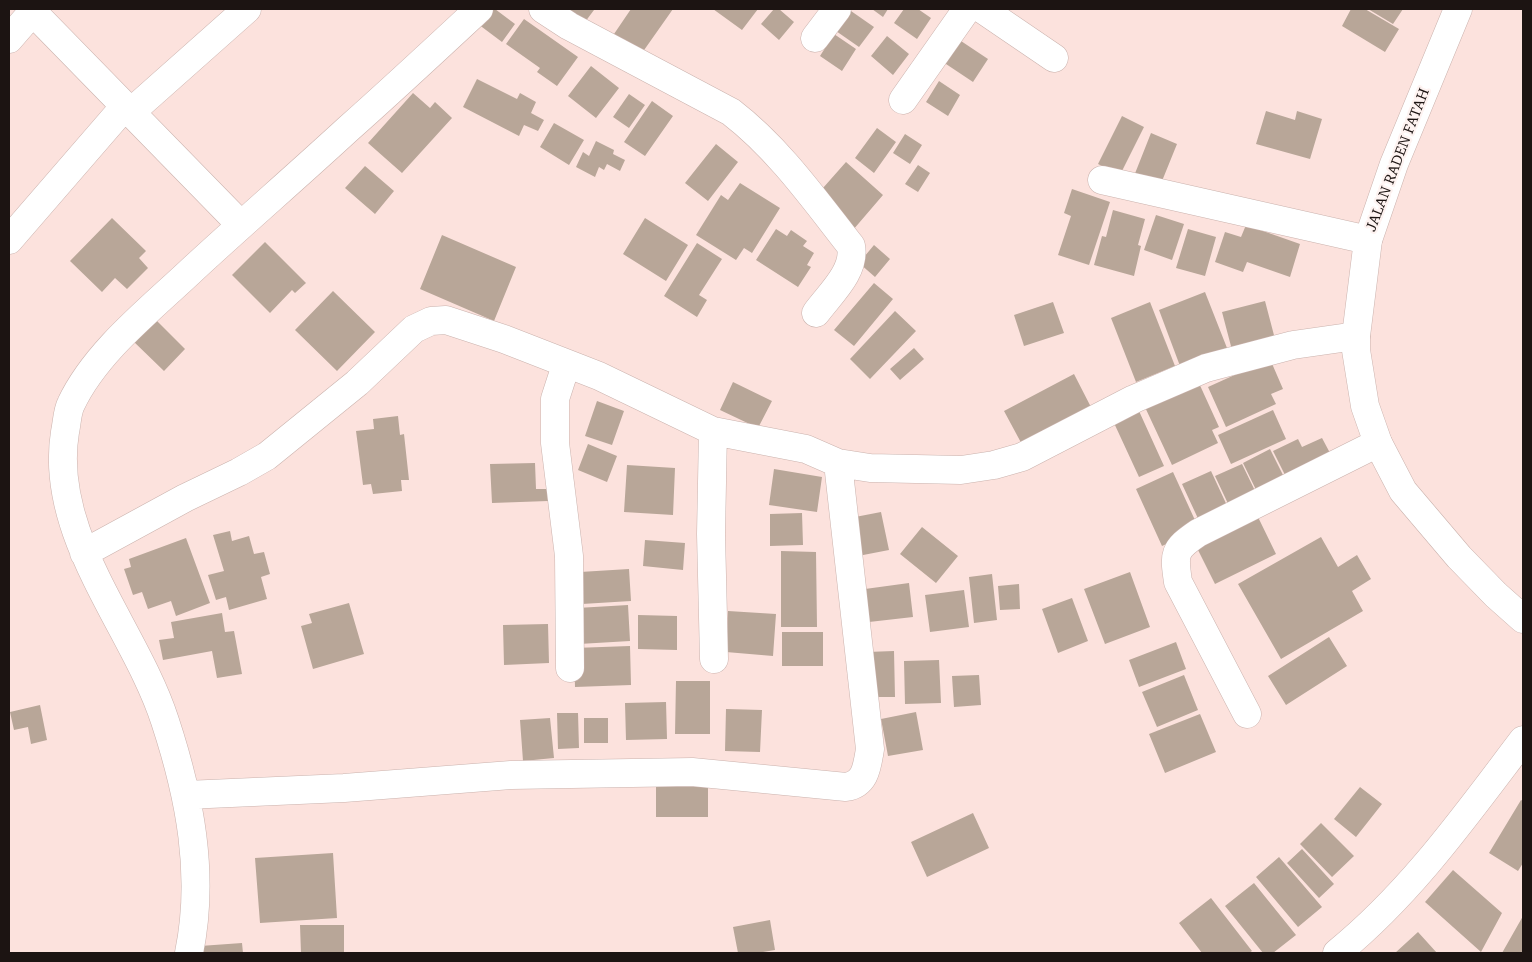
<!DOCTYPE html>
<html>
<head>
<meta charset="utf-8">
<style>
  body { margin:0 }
  #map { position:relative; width:1532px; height:962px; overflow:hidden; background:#fce2dd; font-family:"Roboto Serif",serif }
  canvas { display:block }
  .frame { position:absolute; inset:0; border:10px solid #1c1412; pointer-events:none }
</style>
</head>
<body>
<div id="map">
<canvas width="1532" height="962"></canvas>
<div class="frame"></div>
</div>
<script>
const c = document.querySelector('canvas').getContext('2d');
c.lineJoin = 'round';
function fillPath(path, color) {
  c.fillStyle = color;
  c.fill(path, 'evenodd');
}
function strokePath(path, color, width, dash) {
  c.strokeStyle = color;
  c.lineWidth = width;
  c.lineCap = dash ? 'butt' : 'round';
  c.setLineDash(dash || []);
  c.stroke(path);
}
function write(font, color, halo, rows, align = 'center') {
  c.font = font + ' "Roboto Serif",serif';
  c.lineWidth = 4.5;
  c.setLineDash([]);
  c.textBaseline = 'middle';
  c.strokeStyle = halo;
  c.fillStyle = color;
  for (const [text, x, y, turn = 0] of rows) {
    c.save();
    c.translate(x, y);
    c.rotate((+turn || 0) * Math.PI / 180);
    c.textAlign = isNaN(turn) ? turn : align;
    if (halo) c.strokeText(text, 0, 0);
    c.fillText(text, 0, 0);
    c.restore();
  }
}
const building = new Path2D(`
  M490,9H495L515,24L502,42L478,24Z
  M551,9H593L594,10L582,26Z
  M631,9H673L642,53L614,34Z
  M713,9H758L742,30Z
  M774,9H779L794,22L779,40L761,24Z
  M872,9H888L883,17Z
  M904,9H918L931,18L917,39L894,23Z
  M1351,9H1365L1399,29L1385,52L1342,26Z
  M1368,9H1403L1393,24Z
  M851,11L874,27L859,47L836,31Z
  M524,19L578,57L557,86L537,72L540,68L506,44Z
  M834,34L856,49L842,71L820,56Z
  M887,36L909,54L893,75L871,56Z
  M955,37L988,59L973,82L940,60Z
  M591,66L619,88L596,118L568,96Z
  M477,79L517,99L520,93L536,102L531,113L544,120L538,131L524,125L519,136L463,107Z
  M939,81L960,95L948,116L926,102Z
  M413,93L430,108L435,102L452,118L402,173L368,143Z
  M629,94L645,105L629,128L613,117Z
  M652,101L673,116L645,156L624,142Z
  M1266,111L1295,120L1297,111L1322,119L1310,159L1256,144Z
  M1122,116L1144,127L1120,175L1098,164Z
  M554,123L584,140L569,165L540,147Z
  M877,128L896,142L874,173L855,158Z
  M1151,133L1177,144L1160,186L1134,176Z
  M905,134L922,145L910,164L893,153Z
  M596,141L614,150L613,154L625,160L620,171L607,164L604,170L599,167L595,177L576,167L583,152L589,156Z
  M716,144L738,162L708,201L685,183Z
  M846,162L883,195L853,230L815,197Z
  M918,165L930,173L918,192L905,184Z
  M365,166L394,191L375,214L345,188Z
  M740,183L780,208L752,253L744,248L736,260L696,235L721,195L728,200Z
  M1072,189L1110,202L1089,265L1058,255L1071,216L1064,213Z
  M1113,210L1145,219L1138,245L1141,246L1134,276L1094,265L1102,236L1106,237Z
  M1156,215L1184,224L1172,260L1144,250Z
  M112,218L146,251L139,258L148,268L127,289L115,278L102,292L70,261Z
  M645,218L688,245L666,281L623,254Z
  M1246,225L1300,244L1290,277L1247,262L1243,272L1215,262L1225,232L1241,237Z
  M776,229L787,236L791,230L807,241L803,246L814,253L807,265L811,267L798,287L756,260Z
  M1188,229L1216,237L1205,276L1176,268Z
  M442,235L516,267L494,321L420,289Z
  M265,242L306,283L295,293L292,290L270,313L232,275Z
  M697,243L722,259L699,295L707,300L697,317L664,296Z
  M874,245L890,259L875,277L859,263Z
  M874,283L893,299L854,346L834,330Z
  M333,291L375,332L337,371L295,330Z
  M1205,292L1227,348L1180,366L1159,310Z
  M1265,301L1275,339L1232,350L1222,312Z
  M1053,302L1064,333L1024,346L1014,315Z
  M1150,302L1175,366L1136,382L1111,318Z
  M895,311L916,331L870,379L850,359Z
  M153,317L185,349L164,371L132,340Z
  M914,348L924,359L900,380L890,369Z
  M1270,359L1283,389L1271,394L1276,404L1226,427L1208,387Z
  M1074,374L1094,413L1025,450L1004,411Z
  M1198,381L1219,427L1212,430L1218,443L1172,465L1144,405Z
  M733,382L772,401L758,428L720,410Z
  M597,401L624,411L612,445L585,436Z
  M1273,410L1286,439L1231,464L1218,435Z
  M1139,411L1164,466L1139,477L1114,423Z
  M398,416L400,435L404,434L409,480H401L402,491L373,494L371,484L363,485L356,431L374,429L373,419Z
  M1322,438L1330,453L1285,475L1273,451L1298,439L1302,447Z
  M588,444L617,456L607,482L578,470Z
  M1270,449L1287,483L1259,496L1243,463Z
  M535,463L536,489H547L548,501L492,503L490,464Z
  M1242,464L1258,497L1231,510L1215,476Z
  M627,465L675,468L673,515L624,512Z
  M774,469L822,477L817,512L769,505Z
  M1211,471L1230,512L1201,525L1182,484Z
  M1173,472L1199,529L1162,546L1136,489Z
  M881,512L889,550L858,556L850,518Z
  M802,513L803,545L770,546V514Z
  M1257,515L1276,554L1215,584L1196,546Z
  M922,527L958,556L936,583L900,554Z
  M230,531L232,541L249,536L254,554L264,552L270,574L261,577L267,599L229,610L226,597L216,600L208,575L224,571L213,535Z
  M1321,537L1338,567L1357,555L1371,579L1352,591L1363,611L1281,659L1238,584Z
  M186,538L210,603L176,616L171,601L148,609L142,592L133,595L124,569L131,567L129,559Z
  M645,540L685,543L683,570L643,566Z
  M781,551L816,552L817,627H781Z
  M629,569L631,601L582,604L580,572Z
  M1130,572L1150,627L1105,644L1084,589Z
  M992,574L997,620L974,623L969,577Z
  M909,583L913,617L869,622L865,589Z
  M1019,584L1020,609L1000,610L998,586Z
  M964,590L969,627L930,632L925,595Z
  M1072,598L1088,641L1058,653L1042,609Z
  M349,603L364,654L313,669L301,626L312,623L309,614Z
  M628,605L630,641L579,644L577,608Z
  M728,611L776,614L773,656L726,652Z
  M222,613L225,632L234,631L242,674L217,678L212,651L163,660L159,640L174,638L171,622Z
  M638,615L677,616V650L638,649Z
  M548,624L549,663L504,665L503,625Z
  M782,632H823V666H782Z
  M1329,637L1347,666L1286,705L1268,676Z
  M1176,642L1186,669L1139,687L1129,660Z
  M630,646L631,685L575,687L574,648Z
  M894,651L895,697H868L867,652Z
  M939,660L941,703L905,704L904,661Z
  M979,675L981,705L954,707L952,676Z
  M1184,675L1198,710L1157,727L1142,692Z
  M676,681H710V734H675Z
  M666,702L667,739L626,740L625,703Z
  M40,705L47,740L31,744L28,727L14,730L10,712Z
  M726,709L762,710L760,752L725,751Z
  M916,712L923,750L888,756L881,719Z
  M557,713H578L579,748L558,749Z
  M1200,714L1216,752L1165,773L1149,734Z
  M550,718L554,758L523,761L520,720Z
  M584,718H608V743H584Z
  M656,781H708V817H656Z
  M1360,787L1382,804L1356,837L1334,819Z
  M1521,800L1523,801V863L1518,871L1489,853Z
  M973,813L989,848L927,877L911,842Z
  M1321,823L1354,856L1332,877L1300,844Z
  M1302,849L1334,884L1319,898L1287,863Z
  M333,853L337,918L260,923L255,858Z
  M1279,857L1322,907L1298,927L1256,877Z
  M1453,870L1502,913L1481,952L1425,902Z
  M1254,883L1296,935L1273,953H1263L1225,906Z
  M1211,898L1252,951L1249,953H1202L1179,923Z
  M1523,916V953H1502Z
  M770,920L775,950L757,953H738L733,927Z
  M300,925H344V953H301Z
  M1418,932L1437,953H1395Z
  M242,943L243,953H200V946Z`);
const street = new Path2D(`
  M30,9L241,225
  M543,9L569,26L731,112C779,149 814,199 851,246C856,271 830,294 816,313
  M982,9L1054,58
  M815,38L837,9
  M9,39L35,9
  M903,100L967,9
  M131,112L247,9
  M1102,180L1368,240
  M9,240L125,106
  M566,365L555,399V443L569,556L570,668
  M713,431L711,534L714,659
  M84,553L185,498L239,472L267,456L357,383L414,329L431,321L446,320L504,339L599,376L713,431L806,449L838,463L870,468L961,470L994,465L1022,457L1134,399L1206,368L1293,345L1356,336
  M1247,714L1178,582C1174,554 1173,550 1198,533L1378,443
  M186,795L344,788L511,775L692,772L846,787C866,784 867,766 870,749L838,463
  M189,953C205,875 190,797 165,721C135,628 48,536 65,432C67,423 67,412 71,404C96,351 152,308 194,268C245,221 297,176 348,129C392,90 436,49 479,9
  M1337,953C1411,893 1466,815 1523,740`);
const highway = new Path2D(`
  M1458,9L1394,164L1368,240L1356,336V350L1365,406L1378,443L1403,491L1459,557L1496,595L1523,619`);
const streetNames = [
  ["JALAN RADEN FATAH",1398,160,-69]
];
fillPath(building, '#b8a698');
strokePath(street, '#cab2ad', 29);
strokePath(highway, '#cab2ad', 29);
strokePath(street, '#fff', 28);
strokePath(highway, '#fff', 28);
write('14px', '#1c1412', '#fef3f1', streetNames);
</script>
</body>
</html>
